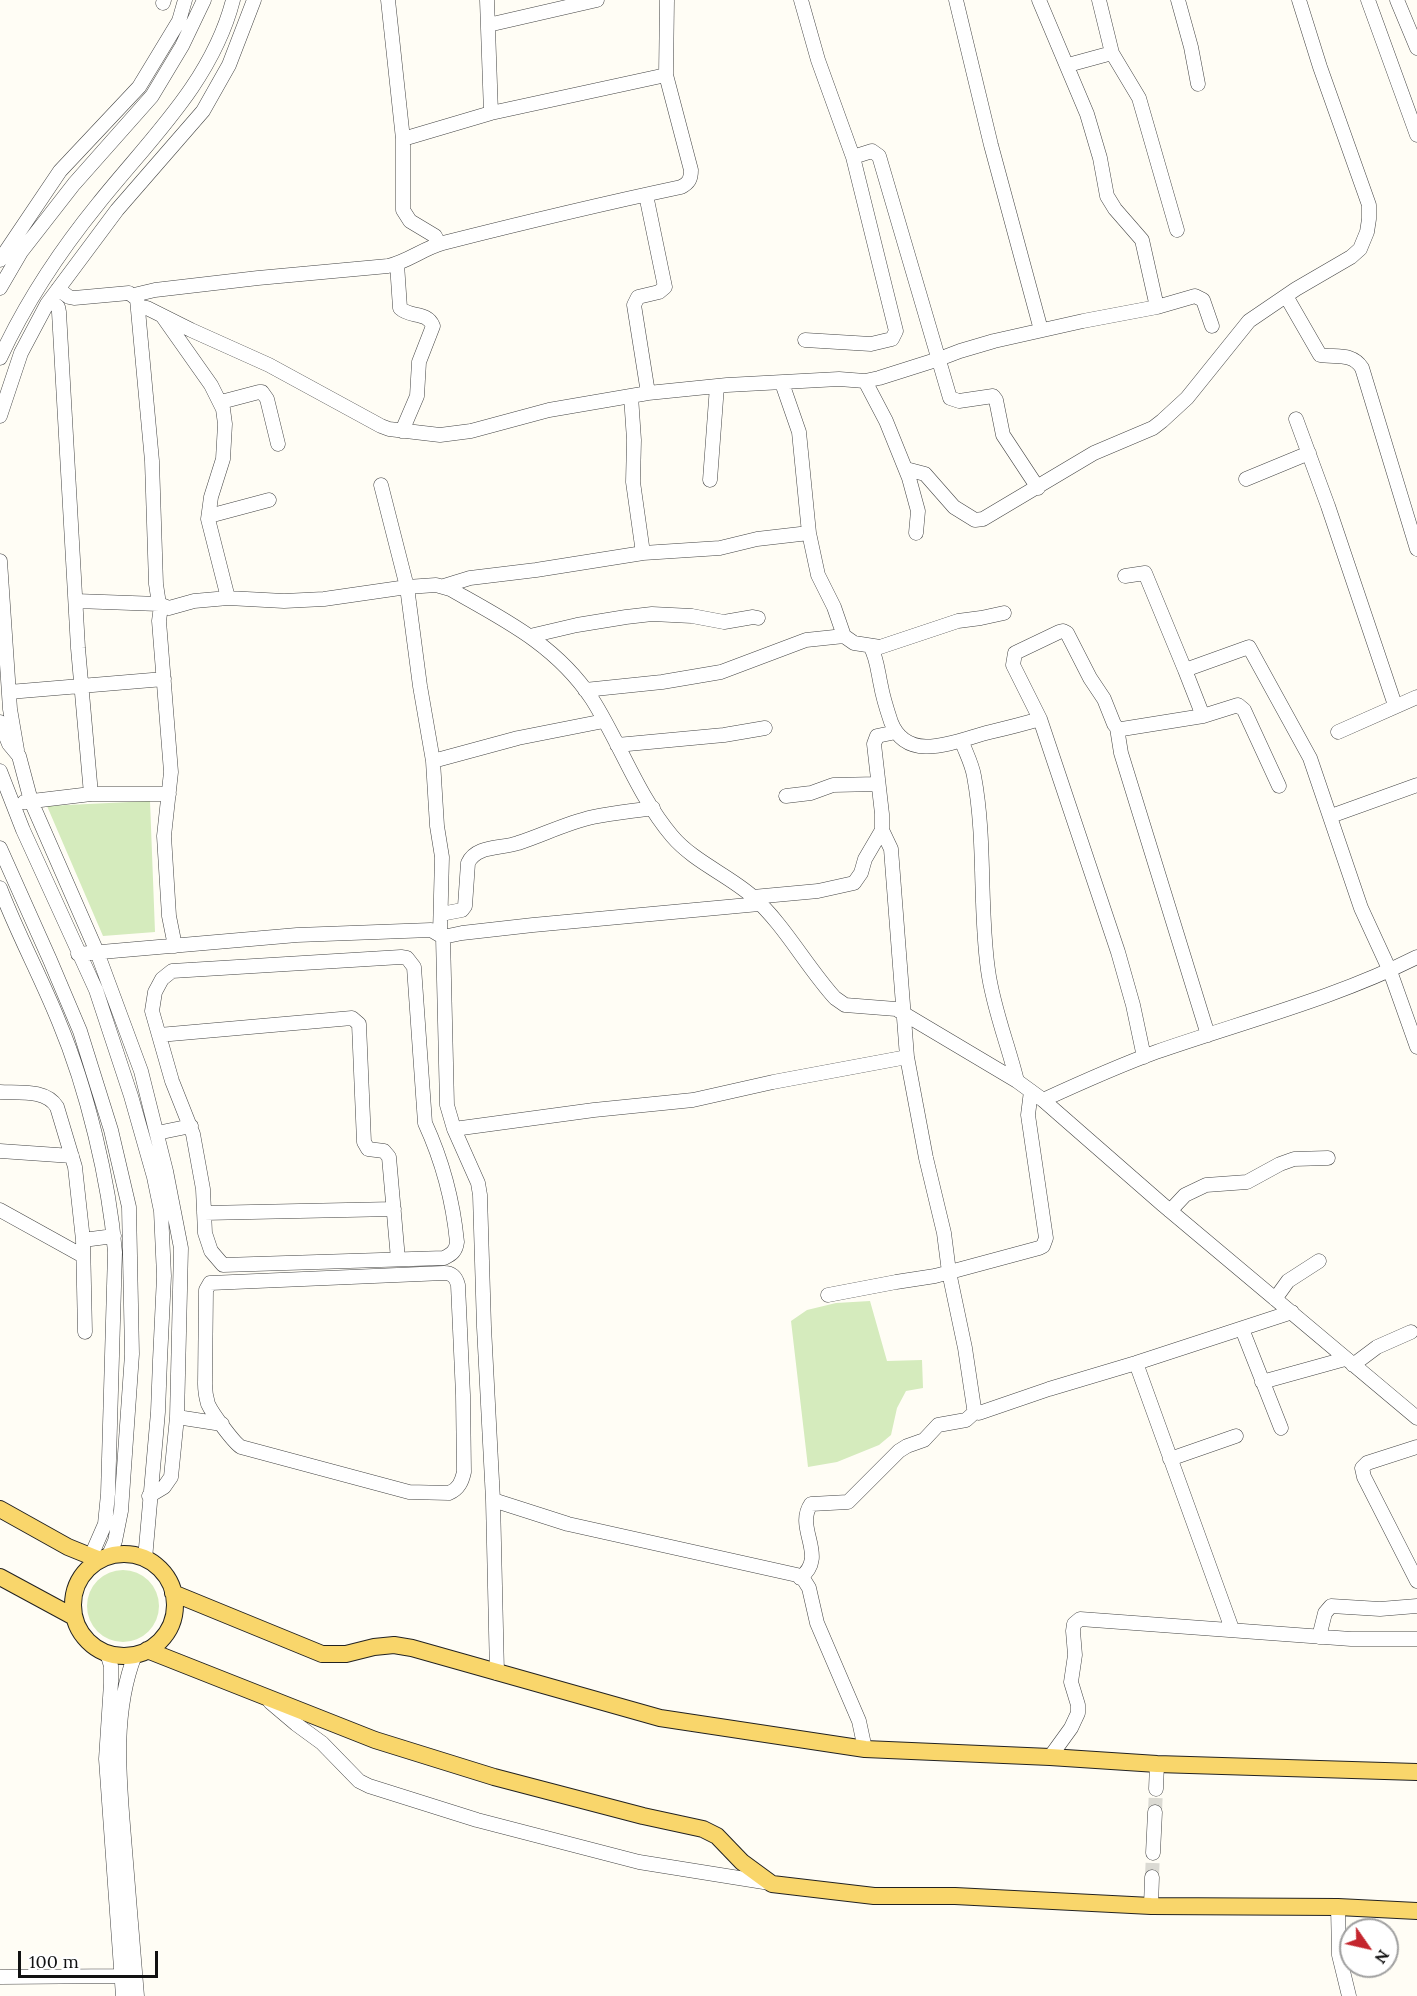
<!DOCTYPE html>
<html>
<head>
<meta charset="utf-8">
<style>
  body { margin:0 }
  #map { position:relative; width:1417px; height:1996px; overflow:hidden; background:#fffdf5; font-family:Lora,serif }
  canvas { display:block }
  .north { position:absolute; left:1339px; top:1918px; width:60px; height:60px; box-sizing:border-box; background:#fff; border:2px solid #a0a0a0; border-radius:50%; rotate:124deg; font-size:16px; font-weight:700; line-height:24px; text-align:center; color:#111 }
  .north::after { content:''; display:block; margin:auto; width:21px; height:27px; background:#c4262e; clip-path:polygon(50% 0,100% 100%,50% 72%,0 100%) }
  .scale { position:absolute; left:18px; top:1951px; width:140px; height:27px; box-sizing:border-box; border:3px solid #111; border-top:0; padding-left:8px; font-size:18px; line-height:21px; white-space:nowrap; color:#111; -webkit-text-stroke:4px #fff; paint-order:stroke }
</style>
</head>
<body>
<div id="map">
<canvas width="1417" height="1996"></canvas>
<div class="north">N</div>
<div class="scale">100 m</div>
</div>
<script>
const c = document.querySelector('canvas').getContext('2d');
c.lineJoin = 'round';
function fillPath(path, color) {
  c.fillStyle = color;
  c.fill(path, 'evenodd');
}
function strokePath(path, color, width, dash) {
  c.strokeStyle = color;
  c.lineWidth = width;
  c.lineCap = dash ? 'butt' : 'round';
  c.setLineDash(dash || []);
  c.stroke(path);
}
const green = new Path2D(`
  M150,801L155,932L103,936L47,806Z
  M870,1301L887,1361L922,1360L923,1388L906,1391L897,1408L891,1435L879,1445L837,1462L808,1467L791,1321L807,1310L836,1303Z
  M87 1606a36 36 0 1 1 72 0a36 36 0 1 1-72 0Z`);
const minorTunnel = new Path2D(`
  M1155,1812L1156,1789
  M1152,1877L1153,1853`);
const minor = new Path2D(`
  M388,0L403,139V210L410,221L435,236L439,244
  M487,0L491,113
  M801,0L818,60L853,157L896,331L892,339L871,344L805,340
  M956,0L991,145L1041,330
  M1039,0L1087,114L1100,158L1107,196L1115,209L1142,240L1157,307
  M1099,0L1112,53L1139,98L1177,230
  M1178,0L1191,47L1198,84
  M1368,0L1417,135
  M1397,0L1417,48
  M163,3L164,0
  M488,25L597,0
  M1068,65L1112,53
  M403,139L491,113L666,75
  M853,157L872,151L879,156L950,398L959,401L993,396L996,400L1003,435L1038,488
  M646,195L665,287L659,292L638,297L634,305L648,393
  M0,260L60,171L139,87L179,21L185,0
  M397,264L400,308C410,318 427,311 433,326L419,362L417,396L402,431
  M0,288L21,252L74,184L152,96L182,46L204,0
  M58,289L69,297L74,298L129,293L137,299L152,461L156,584L159,604L169,608L194,601L228,598L284,601L324,599L407,587L436,585L450,589C505,620 556,645 592,699C620,743 638,796 672,836C693,861 728,875 752,896C784,924 806,966 835,998L845,1005L896,1009L1017,1081L1043,1100L1162,1204L1417,1418
  M134,295L155,290L258,278L388,266C407,262 424,248 443,243C522,223 601,204 681,187C689,183 691,179 691,170L666,75L667,0
  M1286,296L1320,355C1335,358 1352,352 1362,368L1417,549
  M50,300L58,307L59,312L78,648L91,794
  M138,306L147,308L191,330L269,365L381,426L389,429L440,435L471,431L549,410L648,393L727,385L839,379L865,381L879,378L939,359L960,351L994,341L1083,321L1157,307L1195,296L1203,300L1212,326
  M163,317L211,385L223,409L225,424L223,459L211,497L208,519L228,598
  M0,358C26,302 59,252 98,204C149,140 212,82 233,0
  M865,381L886,421L909,478L918,511L916,533
  M782,383L799,432L809,533L818,575L834,607L844,636L854,643L880,647L958,621L981,618L1004,613
  M631,396L634,440L633,482L643,553
  M221,402L259,392H262L267,399L278,444
  M0,416L21,353L47,304L117,210L203,111L229,65L254,0
  M1296,419L1328,506L1395,705
  M906,469L925,474L954,507L975,520L983,519L1094,453L1153,428L1162,421L1187,398L1249,321L1296,289L1351,257L1360,249L1367,232L1369,219V205L1320,67L1299,0
  M1246,479L1309,453
  M710,480L717,386
  M381,485L407,587L420,686L433,761L437,826L442,857L440,934
  M209,516L269,500
  M0,561L10,709L17,750
  M1125,576L1145,573L1185,670
  M444,586L470,578L536,570L643,553L720,548L757,539L809,533
  M76,601L159,604
  M161,606L159,621L171,772L164,836L169,916L175,946
  M530,636L577,625L626,617L652,614L692,616L724,622L753,617L758,618
  M870,646C877,657 878,673 881,686C883,698 887,710 891,722C908,766 960,739 990,732C1007,728 1023,724 1040,719
  M585,690L662,682L721,672L806,640L844,636
  M9,692L164,679
  M1203,716L1185,670L1249,647L1310,758L1361,908L1390,971L1417,1047
  M0,722L9,744L19,756L31,801L97,952L141,1071L166,1171L181,1248L177,1417L171,1477L164,1487L149,1496
  M1117,728L1121,753L1208,1035
  M896,732L877,736L874,744L882,814V830L891,849L907,1057
  M1338,732L1417,697
  M962,742C966,753 972,764 974,776C986,840 979,906 988,970C993,1008 1008,1044 1017,1081
  M617,745L724,735L765,728
  M433,761L518,738L604,721
  M0,771L23,830L96,990L131,1096L154,1177L161,1211L164,1276L160,1360L158,1412L145,1559
  M786,796L811,793L833,785L877,784
  M24,802L91,794H169
  M1331,816L1417,785
  M0,848L50,960L80,1031L111,1130L129,1207L132,1354L121,1511L115,1541L108,1557
  M0,888C17,933 41,977 59,1022C87,1089 109,1180 115,1252L108,1494L105,1524L91,1556
  M753,897L818,891L854,883L861,873L865,859L882,830
  M441,914L462,910L465,906L468,863C476,845 501,849 518,843C543,835 566,823 593,817C612,813 633,811 653,808
  M443,937L462,933L533,925L759,904
  M78,954L297,935L431,930L443,937L447,1105L454,1129L478,1183L480,1195L484,1327L493,1500L497,1673
  M401,957L407,958L414,967L425,1123C442,1160 453,1201 457,1242C456,1251 452,1254 444,1258L223,1265L211,1251L205,1233L203,1189L193,1134L172,1081L152,1011L155,992L162,979L172,971Z
  M159,1035L352,1018L359,1024L364,1142L368,1149L384,1151L389,1157L398,1259
  M1144,1057L1133,1005L1118,952L1040,719L1013,665L1015,653L1059,632L1063,631L1067,633L1090,678L1104,699L1114,724L1117,728L1122,729L1203,716L1238,705L1244,710L1279,786
  M0,1092C19,1093 46,1089 57,1107L75,1167L83,1240L85,1332
  M1043,1100C1080,1083 1118,1066 1156,1052C1242,1022 1336,998 1417,957
  M454,1129L594,1110L693,1100L773,1082L907,1057L926,1158L944,1233L949,1272L965,1348L974,1408L979,1413L1049,1389L1136,1363L1292,1312
  M157,1133L191,1126
  M0,1151L72,1156
  M0,1210L83,1256
  M1170,1211L1185,1195L1206,1185L1247,1182L1280,1164L1294,1159L1328,1158
  M204,1213L394,1209
  M83,1240L114,1236
  M444,1273C452,1273 456,1277 458,1285L463,1395L464,1472C462,1481 459,1489 449,1493L409,1492L241,1447C234,1443 212,1413 208,1404C206,1397 205,1391 205,1384L206,1290L210,1283Z
  M828,1295L896,1282L935,1276L1039,1248L1043,1246L1046,1238L1028,1115L1031,1091
  M1275,1299L1288,1281L1319,1261
  M1242,1329L1281,1428
  M1136,1363L1232,1629
  M1353,1365L1377,1347L1411,1332
  M1262,1382L1345,1359
  M177,1417L222,1424
  M1417,1447L1367,1463L1362,1468L1364,1477L1417,1581
  M1170,1459L1236,1436
  M493,1500L568,1524L797,1575L804,1580L809,1588L817,1623L859,1721L865,1749
  M800,1578C829,1556 794,1529 811,1504L848,1502L899,1451L907,1446L924,1440L938,1425L966,1420L976,1411
  M1319,1637L1325,1613L1331,1606L1380,1609L1417,1606
  M107,1653L111,1666V1683L106,1759L123,1996
  M135,1655C111,1716 120,1786 125,1850C129,1899 133,1947 137,1996
  M270,1702L296,1724L322,1743L359,1781L369,1786L477,1820L639,1862L770,1883
  M1050,1757L1071,1728L1078,1713V1705L1071,1682L1075,1655L1073,1631L1074,1624L1080,1619L1351,1639H1417
  M1156,1789L1157,1764
  M1153,1853L1155,1812
  M1151,1906L1152,1877
  M1338,1907L1339,1955L1349,1996
  M0,1977L122,1976L129,1973`);
const major = new Path2D(`
  M0,1509L68,1547L100,1560
  M73 1605a51 51 0 1 1 102 0a51 51 0 1 1-102 0Z
  M0,1577L74,1617
  M173,1593L322,1654H346L374,1647L394,1645L412,1648L660,1718L865,1749L1050,1757L1157,1764L1417,1772
  M147,1650L375,1740L494,1777L643,1816L703,1829L717,1836L742,1862L772,1884L874,1896H955L1151,1906L1338,1907L1417,1911`);
fillPath(green, '#d5ebbd');
strokePath(minorTunnel, '#dbdad3', 14, [14, 7]);
strokePath(minor, '#444', 15);
strokePath(major, '#222', 18);
strokePath(minor, '#fff', 14);
strokePath(major, '#f9d66b', 16);
</script>
</body>
</html>
